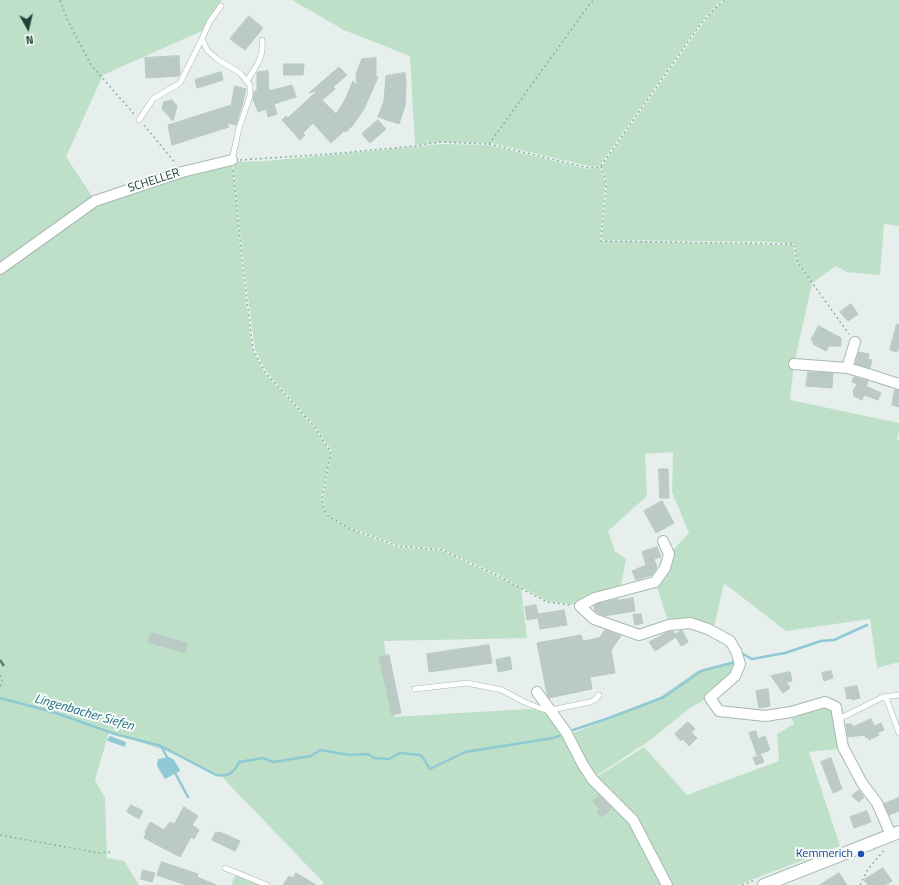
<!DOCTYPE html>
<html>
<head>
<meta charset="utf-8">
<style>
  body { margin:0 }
  #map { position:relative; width:899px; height:885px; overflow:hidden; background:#e6efeb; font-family:"Titillium Web",sans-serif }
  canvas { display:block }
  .north { position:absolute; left:8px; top:8px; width:40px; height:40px; -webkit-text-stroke:3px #f7fbf9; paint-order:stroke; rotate:172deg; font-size:11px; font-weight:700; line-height:16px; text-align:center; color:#24423a }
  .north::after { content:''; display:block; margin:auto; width:14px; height:18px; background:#24423a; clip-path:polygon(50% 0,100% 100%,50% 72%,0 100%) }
</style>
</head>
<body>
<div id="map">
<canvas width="899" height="885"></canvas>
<div class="north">N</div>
</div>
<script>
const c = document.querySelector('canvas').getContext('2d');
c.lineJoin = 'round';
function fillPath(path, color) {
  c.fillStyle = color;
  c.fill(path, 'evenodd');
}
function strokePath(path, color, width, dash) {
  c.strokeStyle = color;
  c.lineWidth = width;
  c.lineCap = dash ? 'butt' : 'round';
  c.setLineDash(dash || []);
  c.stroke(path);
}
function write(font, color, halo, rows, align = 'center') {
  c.font = font + ' "Titillium Web",sans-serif';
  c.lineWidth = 4;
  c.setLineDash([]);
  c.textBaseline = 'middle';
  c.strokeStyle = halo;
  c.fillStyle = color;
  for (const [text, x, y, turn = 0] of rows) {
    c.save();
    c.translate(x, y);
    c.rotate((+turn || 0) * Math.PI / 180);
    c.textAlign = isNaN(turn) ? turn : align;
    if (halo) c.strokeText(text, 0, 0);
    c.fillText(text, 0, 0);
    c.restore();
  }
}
const green = new Path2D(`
  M0,0H222L204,30L103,75L66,157L94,199L0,267Z
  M292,0H723L714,7L699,25L600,165L593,167L491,143L440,142L415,145L410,56L344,30Z
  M726,0H899V226L884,224L880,275L847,272L836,266L812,283L797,262L795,244L774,242L602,240L607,185L602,166L702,25L715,8Z
  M441,144L488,145L584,168L593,169L600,167L605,184L600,241L793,245L796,262L812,284L794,364L790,400L899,423V431L897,438L899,441V662L877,668L870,619L786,631L724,583L713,631L668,621L656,584L670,553L689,533L672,492L673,452L645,454L647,496L608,531L615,551L626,559L620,590L579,605L547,601L497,574L442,549L399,545L353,529L329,517L325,510L323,497L332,451L313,424L266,371L255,349L244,268L233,162L265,161L414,147Z
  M232,161L242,268L252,349L264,372L312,425L331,453L321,497L324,510L328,517L361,534L397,547L442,551L521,588L527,638L384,641L394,717L546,708L568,744L632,821L666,885H322L324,883L221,776L164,750L109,732L95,780L105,798L107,858L124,861L139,885H0V271L96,202Z
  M738,661L734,675L709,697L690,708L649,741L594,777L571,734L656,700L697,671Z
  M820,706L834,711L836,719L838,749L809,752L840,846L738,885H668L643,834L595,778L644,747L687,795L779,761L777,734L794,724L791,717Z
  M236,874L264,885H231Z`);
const water = new Path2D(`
  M110,736L126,742L125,747L108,741L107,740Z
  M169,757L174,760L180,770V771L165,779L157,766L158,759Z`);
const stream = new Path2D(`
  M743,654L752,659L785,653L821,641L834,640L867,625
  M0,698L53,712L115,734L161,746L168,759
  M573,730L609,718L664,697L701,671L735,662
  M161,746L216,775C228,777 234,773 239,762L263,758L274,762L311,756L320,750L349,755L368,754L374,758L389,759L400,753L421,755L430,769L465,752L553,738L559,736
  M174,771L188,797`);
const building = new Path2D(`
  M249,16L263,28L245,50L230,39Z
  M179,56L180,73L179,76L146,78L145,58Z
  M376,58V77H378L364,109L353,125L346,132L344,131L331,143L313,123L303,133L305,135L300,140L282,120L286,116L288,118L318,90L309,93L339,67L347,75L333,87L335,89L322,100L336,114L345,100L353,81L357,86L356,74L362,59Z
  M284,64H304L303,75H284Z
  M268,71L269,91L292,85L296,97L274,104L277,114L268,117L266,109L258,112L253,99L254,91H257V73L258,72Z
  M221,72L223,80L197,88L195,80Z
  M405,73L406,84L405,106L399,124L378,117L384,101L386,76Z
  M235,86L246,89L242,106L236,125L227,123L229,127L172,145L168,125L231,105Z
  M172,100L177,106L173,121L162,109L164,102Z
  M378,120L386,129L370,143L362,134Z
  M851,304L858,314L848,321L840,312Z
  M897,324L899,325V348L897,352L890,350Z
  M819,326L841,338V346H829L826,351L813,344L814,342L811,340Z
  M859,352L869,354L868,359L872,360L870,368L856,364Z
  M808,372L833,373L832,388L806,386Z
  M854,377L868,381L866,386L881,393L878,400L864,395L862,400L854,396L853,391L857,384L852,382Z
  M895,390H899V407L892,405Z
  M659,469H668L669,498H660Z
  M662,501L674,523L656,533L644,511Z
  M657,547L661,557L654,559L657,567L652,575L636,580L632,571L646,565L642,552Z
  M633,598L635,611L604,616L595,611L594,606L597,604L618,599L619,600Z
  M536,605L538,614L564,610L567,625L540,629L538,618L527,620L525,607Z
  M641,614L643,623L635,625L633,615Z
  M605,630L621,636L611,650L615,673L590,677L592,689L549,698L547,694L537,643L581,635L583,641L599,638Z
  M682,630L688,642L681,646L676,637L655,651L649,642L666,633L673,631L675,634Z
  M151,633L187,643L185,653L148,642Z
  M489,645L492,663L429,672L427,654Z
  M389,655L401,713L392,715L379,657Z
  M510,657L512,669L498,672L496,660Z
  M831,671L833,678L824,681L822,673Z
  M790,672L792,681L786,682L790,688L783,693L771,676Z
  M857,686L860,698L852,700V698L847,699L845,688Z
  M768,689L770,706L759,708L756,691Z
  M871,719L874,726L881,723L884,730L877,733L879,735L869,740L868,737L866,738L865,735L848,737L846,724H852V727Z
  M688,722L695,729L691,732L697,738L689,746L683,739L681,741L675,734Z
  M756,731L758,739L765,736L770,750L757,755L749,733Z
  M761,755L764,762L756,765L753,758Z
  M831,758L842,789L833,793L821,762Z
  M859,790L864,797L859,802L852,796Z
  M600,796L611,809L601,817L597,812L600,809L593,802Z
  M899,798V811L889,815L884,804Z
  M131,805L143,811L139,819L127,812Z
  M184,807L198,816L192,825L199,830L194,839L191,837L180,857L144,838L146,833L145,832L150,822L164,830L170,822L174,824Z
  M867,811L871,822L854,828L850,817Z
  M216,832L219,833L220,832L240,841L235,851L212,840Z
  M162,862L198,874L197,877L216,885H186L157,875Z
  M883,868L892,881L885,885H868L864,880Z
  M143,870L155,873L152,882L141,879Z
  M296,873L316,885H283L289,876L293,878Z
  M839,873L847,885H820Z`);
const path = new Path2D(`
  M60,0L68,21L91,65L135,115
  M144,125L176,164
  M489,144L589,5L594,0
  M240,160L330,154L415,146L441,142L489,144L585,167L594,168L601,166L700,25L715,8L725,0
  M601,166L606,185L601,241L794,244L797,262L849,334
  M233,170L243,268L253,349L265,372L313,425L331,452L322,497L324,510L329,517L353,530L398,546L442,550L496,575L547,602L571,605
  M0,675L2,681L0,689
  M0,835L99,853L110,852
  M742,885L755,880
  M860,885L868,869L885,849`);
const lane = new Path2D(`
  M221,6L210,21L202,39L207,50L217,59L240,73L250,85V96L239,128L232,160
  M247,81C256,66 264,58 262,40
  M139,120L153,99L180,83L202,39
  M415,689L467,683L502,690L524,702L542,709L551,710L590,702L596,699L599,695
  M883,697L887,700L899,733
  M839,719L883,697L899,695
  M225,868L267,885`);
const street = new Path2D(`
  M0,269L95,201L182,172L232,160
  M794,364L847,368L868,374L899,384
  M847,368L855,342
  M663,541L669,554L665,568L655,582L595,598L580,606L594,619L639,635L669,625L690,623L708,629L730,641L736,651L740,664L735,676L710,698L719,711L765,716L791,712L825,702L836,707L843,747L862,783L877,803L891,835
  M537,692L566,732L583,765L593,780L633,820L667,885`);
const secondary = new Path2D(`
  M764,885L899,832`);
const rail = new Path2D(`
  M0,660L4,666`);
const markers = [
  [861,854,4,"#1a4fb4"]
];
const streetNames = [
  ["SCHELLER",154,181,-18]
];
const transitNames = [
  ["Kemmerich",853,854]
];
const waterNames = [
  ["Lingenbacher Siefen",84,713,16]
];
fillPath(green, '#bfe0c8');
fillPath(water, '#8ec9d4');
strokePath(stream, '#8ec9d4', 2.5);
fillPath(building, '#bbcac4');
strokePath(building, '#b8c9c2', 1);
strokePath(lane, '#a8b8b2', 6);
strokePath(street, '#a8b8b2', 12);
strokePath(secondary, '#a4bbb3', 14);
strokePath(path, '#86b3a5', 1.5, [2, 3]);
strokePath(lane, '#fff', 5);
strokePath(street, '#fff', 10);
strokePath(secondary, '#fff', 12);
strokePath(rail, '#5f7d75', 2.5, [8, 4]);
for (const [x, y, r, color] of markers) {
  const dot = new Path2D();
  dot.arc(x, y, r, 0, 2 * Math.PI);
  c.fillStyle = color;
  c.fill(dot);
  strokePath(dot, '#f7fbf9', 1.5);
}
write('12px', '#24423a', '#f7fbf9', streetNames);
write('12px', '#164399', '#f7fbf9', transitNames, 'right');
write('italic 13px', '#1c6f80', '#f7fbf9', waterNames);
</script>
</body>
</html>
